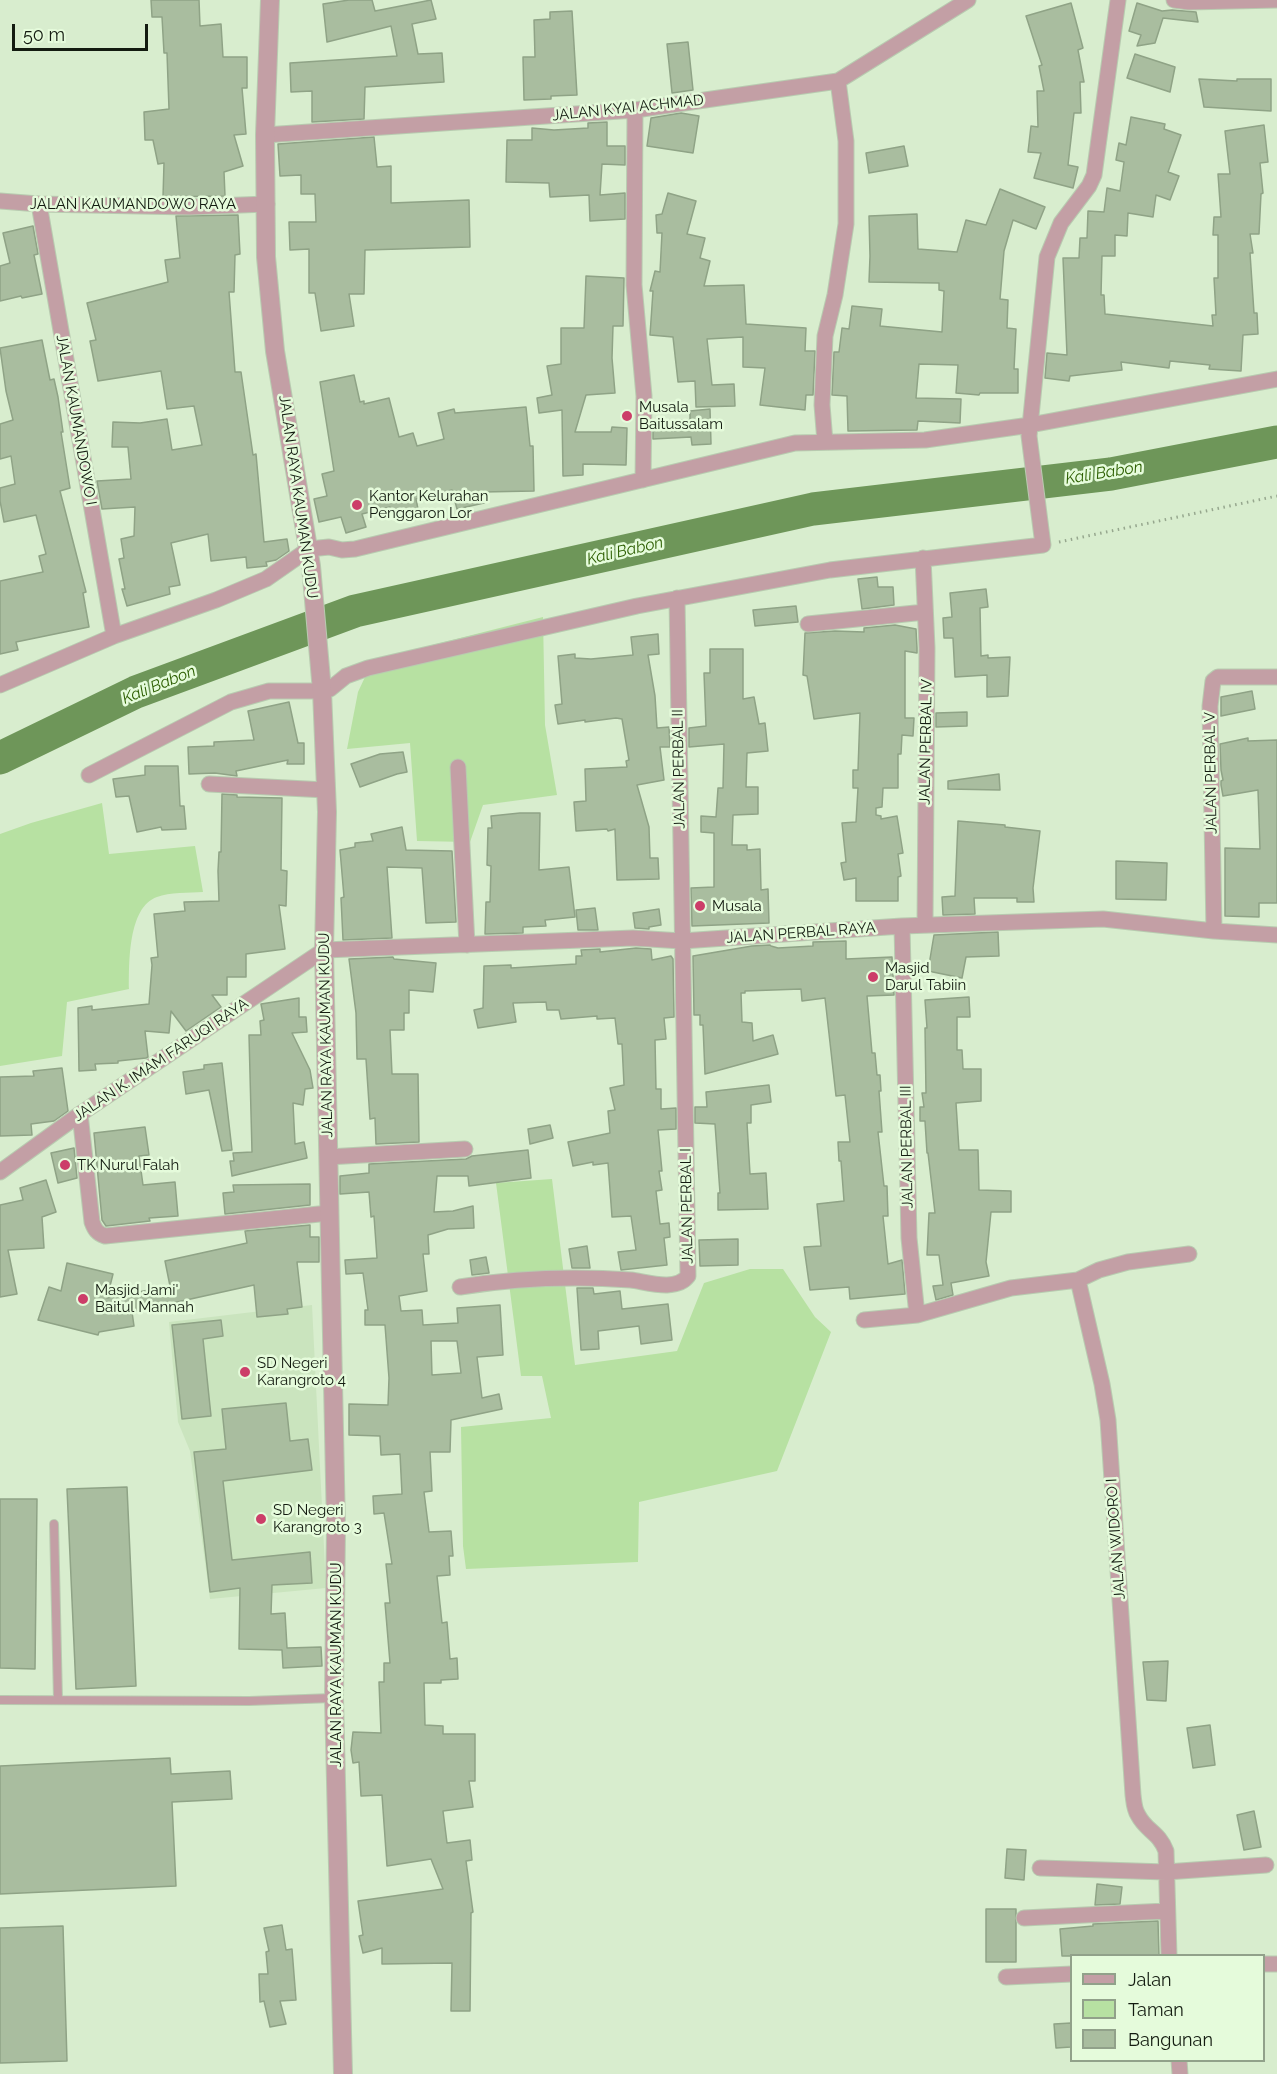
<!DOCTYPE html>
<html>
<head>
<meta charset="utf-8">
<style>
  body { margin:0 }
  #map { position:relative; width:1277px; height:2074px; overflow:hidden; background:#d8edce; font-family:Raleway,sans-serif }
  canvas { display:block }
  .legend { position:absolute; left:1070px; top:1954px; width:195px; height:108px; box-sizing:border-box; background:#e5fbdb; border:2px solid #91a18a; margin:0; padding:8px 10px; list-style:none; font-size:18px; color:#131b10 }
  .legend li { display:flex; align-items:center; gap:12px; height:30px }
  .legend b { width:30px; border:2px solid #91a18a }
  .scale { position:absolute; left:12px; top:24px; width:136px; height:27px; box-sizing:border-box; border:3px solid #131b10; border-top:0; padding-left:8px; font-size:18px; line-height:21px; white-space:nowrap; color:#131b10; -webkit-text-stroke:4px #e5fbdb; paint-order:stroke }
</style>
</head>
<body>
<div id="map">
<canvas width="1277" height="2074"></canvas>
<ul class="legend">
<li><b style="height:8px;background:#c39fa5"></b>Jalan</li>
<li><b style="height:16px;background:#b7e1a2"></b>Taman</li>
<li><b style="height:16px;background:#a9bd9f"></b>Bangunan</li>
</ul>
<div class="scale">50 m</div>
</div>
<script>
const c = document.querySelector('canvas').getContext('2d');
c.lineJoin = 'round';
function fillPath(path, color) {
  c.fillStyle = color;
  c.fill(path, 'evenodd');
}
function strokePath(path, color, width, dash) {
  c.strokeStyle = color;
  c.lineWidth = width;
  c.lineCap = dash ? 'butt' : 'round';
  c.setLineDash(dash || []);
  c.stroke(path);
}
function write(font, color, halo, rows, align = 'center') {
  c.font = font + ' Raleway,sans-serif';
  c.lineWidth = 5;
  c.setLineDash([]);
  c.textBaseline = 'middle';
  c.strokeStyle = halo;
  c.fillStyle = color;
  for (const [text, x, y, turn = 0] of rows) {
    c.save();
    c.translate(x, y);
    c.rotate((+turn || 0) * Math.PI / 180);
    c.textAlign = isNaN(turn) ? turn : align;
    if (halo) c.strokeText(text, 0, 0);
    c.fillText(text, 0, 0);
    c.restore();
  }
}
const built = new Path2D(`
  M312,1305L326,1588L210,1599L190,1451L178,1422L169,1322Z`);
const green = new Path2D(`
  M543,617L545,725L557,795L483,805L470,842L417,841L410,743L347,749L358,692L373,660Z
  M102,803L109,854L195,846L203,892C190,893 169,892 157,897C128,907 129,963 129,989L67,1002L62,1056L0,1066V834L31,823Z
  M552,1179L575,1365L677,1351L704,1283L750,1269H783L815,1317L831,1332L777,1471L639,1502L638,1562L466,1569L463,1546L461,1427L551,1418L542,1376H521L496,1183Z`);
const river = new Path2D(`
  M0,758L136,692L355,611L813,509L1111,474L1277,442`);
const building = new Path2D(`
  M151,0H199L200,26L221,24L223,57H247V88H242L246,134L234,135L243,166L224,172L225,196L163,197L164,163L158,164L153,140H145L144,112L169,109L167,53H164L162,17H152Z
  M349,0H372L375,11L431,0L436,19L412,24L418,54L442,53L444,82L365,87L364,119L312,122V91L291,92L290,63L397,56L391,26L327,42L323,4Z
  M1071,3L1083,48L1078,50L1084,82H1080L1081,113H1074L1068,165L1078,167L1073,188L1034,178L1041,153L1028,152L1031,126L1038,127L1037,91H1044L1039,66L1042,65L1026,16Z
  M1137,3L1162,11L1172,10L1196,12L1198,22L1163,18L1155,43L1137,46L1141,35L1129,31Z
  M572,11L577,95L551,96V99L524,100L523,57H535L534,20L550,19V12Z
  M688,42L693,90L672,93L667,44Z
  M1135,54L1175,67L1170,92L1127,78Z
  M1199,79L1237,81V79H1271V111L1204,107Z
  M681,113L699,116L693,153L647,146L651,118Z
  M1131,117L1165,124L1164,129L1181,135L1168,172L1179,176L1170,200L1156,195L1153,217L1128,213L1127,236L1115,235V256H1102L1101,295H1104L1105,314L1213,326L1212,315H1216L1214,278H1218V235H1213L1214,217H1221L1218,174H1230L1225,131L1264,125L1268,162L1260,163L1263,193L1261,194L1259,234H1250L1253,253H1250L1254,313H1257L1258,334L1243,335L1241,371L1209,369L1210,365L1170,361L1169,368L1121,362L1122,370L1070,376L1069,381L1045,378L1047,353L1067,355L1063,258H1079L1080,238H1087L1088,211L1104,212L1107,188L1120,191L1124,162L1116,160L1119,143L1126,145Z
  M607,122V146H625V165L602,164L600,195L625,193V219L590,221L589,195L550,197L549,183L506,182L507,140H532V128L554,130L588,128V123Z
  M374,137L377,167L391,166V203L469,200L470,247L365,250L364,294H349L354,326L321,331L315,293H309V249L290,250L289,222H316L315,194H301V175L280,176L278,144Z
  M904,146L908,166L869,173L866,153Z
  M1000,189L1045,207L1036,229L1013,220L1004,251L1000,299L1008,300L1007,328L1016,329L1014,369H1018V393H980L979,395L956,393L958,365L919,364L916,398L961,399L960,423L918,421L917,430L848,431L847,396L832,395L834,352H839L842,328L849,329L852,306L882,309L880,326L942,332L944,291L939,290V283L869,282L870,256L869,216L917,214L918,249L957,252L966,220L986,225Z
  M668,193L696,201L687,234L705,238L700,258L710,261L704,286L744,285L746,324L806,328L805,351H815L813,395H806L805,410L760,405L765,368L743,367V337L707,339L712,385L734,384L735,406L696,407L695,381L678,382L673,337L650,335L653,291H650L655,271L660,272L662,233H657L656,215L662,214Z
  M238,215L240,254L235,255L234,292H229L235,372H241L253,455L256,454L264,542L287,539L289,551L276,560L266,562L267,566L247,568L246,557L211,561L208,534L171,543L180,585L169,587L170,594L127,606L122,589H125L119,559L124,558L121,539L134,536L135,507L102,509L97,481L131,479L128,447H112L113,422L140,423L167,419L172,450L202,445L194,406L167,409L161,371L98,381L90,341L96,340L87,303L168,282L165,260L180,258L176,216Z
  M33,226L38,254L34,255L42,294L22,298L21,296L0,301V266L10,263L3,233Z
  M586,276L624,278L623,326H613L612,358L615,393L586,395L575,432H611L612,427L627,428L626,465L583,464V475L563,476L562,410L539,413L537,398L552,395L547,366L561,364V328H584Z
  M42,340L50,380L54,379L58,397L63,432H61L70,488L60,491L86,592L83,593L89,627L16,642L18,650L0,654V581L43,572L39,556L46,554L36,515L4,522L0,501V488L15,484L11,456L0,459V424L13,420L6,391L0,348Z
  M354,375L360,402L364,401V404L389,398L399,437L413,433L417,446L444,439L438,413L454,409L455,413L526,407L530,446H533L534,491L482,492L484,503L457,509L452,490L416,499L419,514L393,519L390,507L362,514L366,527L346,533L341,517L319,522L314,499L327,496L322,474L334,471L320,382Z
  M710,409L711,444L692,445L691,437L653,439V421L690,420V411Z
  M877,577L878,587H893L894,605L862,609L858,579Z
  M986,589L988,607L980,608L981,656L988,655V658L1010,657L1008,696L987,697V675L955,677L953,638H944L943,618L952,617L950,593Z
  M796,606L798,622L755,626L753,610Z
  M895,625L916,629L917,648V653L905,651V718H914L913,736L902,735L901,754H898V788H883L882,807L876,808V815L881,816V819L897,816L903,853L898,854L901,876L898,877V901H856V878L844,880L841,863L846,862L842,823L856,822L858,788H853V770H858L860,713L814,719L807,676L803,675L805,633L835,631L864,632V628Z
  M658,634L659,654L648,655L655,696L657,728L669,727L670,747H660L664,780L637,785L649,827L650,858H658L659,879L617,880L615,829L608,831L607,829L576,831L574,802L586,801L585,769L627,767L626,761L629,760L622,719L616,718L585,722V720L558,724L555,705L562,704L558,656L575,654V658L591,659L633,655L631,637Z
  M710,649H743V699L754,697L759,724L765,723L768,751L747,753L746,787H758V814L733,815L732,845H747V850L760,849L761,890L768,889L769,923L692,926L691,888L714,887V833L701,832V816L716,817L718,788H723L724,744L689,747V728L706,726L704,673H710Z
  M1252,691L1255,709L1221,716V697Z
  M289,702L298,743H304V764H287L288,760L236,771L237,776L215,773L189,774L188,747L214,746V742L254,740L248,711Z
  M967,712V726L936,727V713Z
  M1248,738V741L1277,740V903H1259V917L1225,916V848L1260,849L1258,790L1223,796L1221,785V781L1223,780L1221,770L1220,744Z
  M403,752L407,772L397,774L360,787L351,764L380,754Z
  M145,766H178L180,806H184L186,829L162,830L161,827L137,832L129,796L116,797L113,779L145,775Z
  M999,774L1000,790L948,789V781Z
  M222,794L237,795V797L282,798L281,870L287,871L286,906L279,905L285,949L246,954V977H227V995H212L221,1007L186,1031L171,1011L169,1033L145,1031L148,1057L146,1058L118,1061V1063L95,1064L96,1070L79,1071L78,1008L92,1006V1010L149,1004L152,965L151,958L158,957L154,914L185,911L184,902L219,901L218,871L219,852H221Z
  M520,813H540L539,870L569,867L575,917L545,920L546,926L523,927V933L485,934L486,902H490L491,866L487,865L488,828H492L491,816Z
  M958,821L1005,825V827L1040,831L1033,888L1034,902H1017V898H974L975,914L943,915L942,897L955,896Z
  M402,827L406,850L452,851L456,922L426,923L422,868L387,867L392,938L343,940L341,898L344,897L340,850L355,847V843L373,841L371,834Z
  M1116,861L1167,863L1166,900L1116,899Z
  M595,908L598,930H578L576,910Z
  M659,909L661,925L649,927V929L635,928L633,913Z
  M998,932L999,956L966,957L962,978L928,971L934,935Z
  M846,941V959L892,957L894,995L867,996L872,1053H875L877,1075H880L881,1091H879L882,1132H878L884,1186H887L888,1216H883L888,1264L902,1260L905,1294L850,1299L849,1287L810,1290L804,1247L821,1246L817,1204L844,1201L841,1161H839L838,1142H850L845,1095L836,1096L825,998L802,1001L801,989L745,991V993H741L742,1022L752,1023L753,1041L773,1035L778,1054L705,1074L703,1025H700V1015H694L693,956L752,946L770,945L771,946L778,948L813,946V942Z
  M636,948L651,949L652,960L671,956L673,959L674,1017L664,1018L666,1039L655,1040L656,1089H661V1109L676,1108V1129L658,1130L662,1171H659L662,1190L656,1191L660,1224L669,1223L670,1237L664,1238L667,1265L621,1270L618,1252L636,1250L631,1216L612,1217L608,1163L593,1165V1162L573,1166L568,1142L610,1133L608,1111L615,1110L610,1088L624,1085L622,1044H618L615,1018L597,1019V1016L561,1019L559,1010H547L546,1002L513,1003L516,1022L478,1028L474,1010L483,1008L484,966L511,965V968L576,964V956H582L581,950L600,949V952Z
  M393,957L394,959L436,963L433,992L409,990V1013H404V1030H390L392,1074H418L419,1142L376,1144L375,1118L370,1119L366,1059H357L356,1013L349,959Z
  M969,997L970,1017H957V1050H962L963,1069H981V1101L956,1103L959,1150H978L979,1190L1011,1191V1212H991L986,1262L989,1276L951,1283L953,1295L936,1300L933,1286L943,1285L939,1255H927L929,1213H935L928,1153H927L925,1121H920V1107H924L922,1093H926L925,1028H927L925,1000Z
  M299,998V1017H306L307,1032L292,1033L310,1070L313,1088L305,1089L303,1105L293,1103L295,1144L304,1142L307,1158L232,1176L230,1161H234L233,1153L252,1152L249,1035H261L260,1021L264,1020L261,1004Z
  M222,1063L232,1150L222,1151L209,1090L186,1094L183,1072L204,1069V1065Z
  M62,1068L68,1111L54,1121L31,1124L32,1135L0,1136V1077L34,1076L33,1071Z
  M769,1085L771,1102L751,1105V1123H747L750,1174L766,1173L768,1209L718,1210V1193H720L715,1124L695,1123V1107H707L706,1092Z
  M550,1125L553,1138L530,1144L528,1129Z
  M145,1127L149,1155L139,1156L143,1185L175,1182L178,1216L149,1218L150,1221L106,1226L102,1220L94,1133Z
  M74,1148L77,1178L58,1183L51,1153Z
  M528,1150L531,1178L469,1186L468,1176H437L434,1212L453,1211L473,1206L474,1228L448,1229L428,1235L429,1254H423L427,1291L399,1296L401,1311L422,1310L423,1325L458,1323L457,1308L500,1305L503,1355L477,1357L482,1398L499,1394L502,1409L451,1420L450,1452H430L432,1491L424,1492L429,1532L451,1531L453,1556H449L450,1575L437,1576L442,1623L447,1622L450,1659L457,1658L458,1679L441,1680V1683H424L425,1725L443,1726V1734H475V1781H469L473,1807L443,1811L447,1843L470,1840L472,1860L466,1861L473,1912L471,1913L470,2011H451L452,1963L382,1964V1948L363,1953L359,1936L363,1935L358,1901L443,1889L431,1859L387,1866L382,1795L361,1796L359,1762L353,1763L351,1750L353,1732L381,1733L379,1682H384V1663H390L385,1603H390L386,1564H392L384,1513L374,1514L373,1496L402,1494L400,1454L381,1455L380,1436L349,1435V1404L388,1405L389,1378L385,1325H365V1310H368L363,1273L346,1274L345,1260L377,1258L374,1216L371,1217L369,1192L340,1194V1176L369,1173V1164L466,1159L472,1156ZM431,1341H457L461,1373L432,1375Z
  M46,1180L56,1212L42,1217L44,1248L8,1250L17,1294L0,1297V1205L23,1200L20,1188Z
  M310,1184V1205L225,1214L223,1193L234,1192L233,1185Z
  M310,1225V1237H319V1262H297L302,1307L287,1309L288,1314L257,1317L254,1285L132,1312L134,1326L99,1332L98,1335L38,1320L49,1287L61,1291L67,1263L113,1274L107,1298L170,1286L165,1261L247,1243L245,1231Z
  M738,1239V1265L700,1266L699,1240Z
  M587,1246L590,1268H572L569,1249Z
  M486,1257L489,1273L472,1275L470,1260Z
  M577,1288H593L594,1294L620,1291L622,1309L668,1304L672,1340L641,1344L639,1326L598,1331L599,1349L581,1350Z
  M221,1320L223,1336L203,1339L211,1416L182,1419L172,1325Z
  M286,1403L290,1441L308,1439L312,1470L223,1481L232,1560L310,1552L312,1583L272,1585L271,1614L285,1613L287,1648L321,1647L322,1666L283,1668L282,1650L239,1649L240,1588L210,1592L194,1452L226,1449L222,1409Z
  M127,1487L136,1686L76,1689L67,1489Z
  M0,1499H37L35,1669L0,1668Z
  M1168,1661L1166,1701L1147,1700L1143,1662Z
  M1210,1725L1215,1765L1193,1768L1187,1728Z
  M170,1758L171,1774L230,1771L232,1799L172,1802L176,1886L0,1894V1766Z
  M1254,1811L1261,1847L1244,1850L1237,1815Z
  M1007,1849L1026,1850L1024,1880L1005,1878Z
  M1097,1884L1122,1887L1120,1904L1095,1905Z
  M986,1909H1016V1962H986Z
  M1158,1921L1159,1956H1062L1060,1929L1093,1926V1924Z
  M282,1925L286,1950L292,1949L296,2000L280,2001L286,2024L270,2027L264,2001L260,2002L259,1974H268L266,1952L269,1951L264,1928Z
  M63,1926L67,2061L0,2063V1928Z
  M1071,2023V2047L1056,2048L1054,2024Z`);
const path = new Path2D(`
  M1059,542L1277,496`);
const service = new Path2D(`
  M54,1524L58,1700
  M0,1700L249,1701L333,1698`);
const minor = new Path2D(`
  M1174,0L1189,2L1277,0
  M635,110L634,285L644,396L643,480
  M265,135L635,110L838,81L968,0
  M0,201L39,204L190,207L267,204
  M39,204L114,636
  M825,442L822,405L825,336L835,295L846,224V141L838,81
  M923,558L927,648L925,925
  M808,624L925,612
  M0,685L114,636L216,600L266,579L309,549L329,547L342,550L355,549L795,443L925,440L1030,425L1277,379
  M458,767L467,945
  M89,775L231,702L269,691H322L330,689L346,676L368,668L637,606L830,570L1043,545L1029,436L1047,257L1061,223L1089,186L1094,175L1118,0
  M209,784L326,790
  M1214,931L1210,706L1213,681L1218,677H1277
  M80,1114L92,1222C95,1230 97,1233 105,1236L329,1213
  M328,1157L465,1149
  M0,1172L80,1114L324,950L633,938L682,941L902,926L1103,919L1214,931L1277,935
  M1078,1280L1099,1270L1128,1262L1189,1254
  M460,1287C516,1278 574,1276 631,1280C647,1282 676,1292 688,1276L677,598
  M917,1315L1011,1288L1078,1280L1102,1384L1108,1420L1133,1795C1134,1802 1134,1809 1138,1815C1146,1831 1159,1832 1166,1851L1169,1956
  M864,1320L917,1315L909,1238L902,926
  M1040,1868L1166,1872L1266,1865
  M1024,1918L1166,1911
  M1264,1964H1277
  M1006,1977L1072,1974
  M1179,2060L1180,2074`);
const tertiary = new Path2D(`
  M270,0L265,135L266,257L275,351L311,566L322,691L327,812L324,950L336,1527L334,1698L343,2074`);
const markers = [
  [627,416,6,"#cc3e69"],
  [357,505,6,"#cc3e69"],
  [700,906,6,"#cc3e69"],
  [873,977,6,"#cc3e69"],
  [65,1165,6,"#cc3e69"],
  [83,1299,6,"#cc3e69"],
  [245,1372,6,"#cc3e69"],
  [261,1519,6,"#cc3e69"]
];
const streetNames = [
  ["JALAN KYAI ACHMAD",628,108,-6],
  ["JALAN KAUMANDOWO RAYA",133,204],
  ["JALAN KAUMANDOWO I",76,420,80],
  ["JALAN RAYA KAUMAN KUDU",298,497,82],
  ["JALAN PERBAL IV",926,742,-89],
  ["JALAN PERBAL II",679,769,-91],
  ["JALAN PERBAL V",1211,773,-91],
  ["JALAN PERBAL RAYA",801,933,-4],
  ["JALAN RAYA KAUMAN KUDU",326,1035,-91],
  ["JALAN K. IMAM FARUQI RAYA",161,1060,-34],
  ["JALAN PERBAL III",907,1147,-91],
  ["JALAN PERBAL I",687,1206,-91],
  ["JALAN WIDORO I",1116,1539,-94],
  ["JALAN RAYA KAUMAN KUDU",336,1665,-90]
];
const poiNames = [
  ["Musala",639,407],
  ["Baitussalam",639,424],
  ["Kantor Kelurahan",369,496],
  ["Penggaron Lor",369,513],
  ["Musala",712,906],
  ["Masjid",885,968],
  ["Darul Tabiin",885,985],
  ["TK Nurul Falah",77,1165],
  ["Masjid Jami'",95,1290],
  ["Baitul Mannah",95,1307],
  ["SD Negeri",257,1363],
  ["Karangroto 4",257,1380],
  ["SD Negeri",273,1510],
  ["Karangroto 3",273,1527]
];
const waterNames = [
  ["Kali Babon",1104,473,-9],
  ["Kali Babon",625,551,-13],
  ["Kali Babon",159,685,-22]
];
fillPath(built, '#cae4be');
fillPath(green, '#b7e1a2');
strokePath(river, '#6e9659', 33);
fillPath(building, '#a9bd9f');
strokePath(building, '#8fa386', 1.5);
strokePath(service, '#b8cbb0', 10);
strokePath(minor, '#b8cbb0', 17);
strokePath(tertiary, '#b8cbb0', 20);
strokePath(path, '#96a78e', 3, [1.5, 4.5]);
strokePath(service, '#c39fa5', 8);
strokePath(minor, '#c39fa5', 15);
strokePath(tertiary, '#c39fa5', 18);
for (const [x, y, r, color] of markers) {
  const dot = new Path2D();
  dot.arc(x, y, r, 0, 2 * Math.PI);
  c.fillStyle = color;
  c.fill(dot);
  strokePath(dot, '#e5fbdb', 2);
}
write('15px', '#131b10', '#e5fbdb', streetNames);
write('15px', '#131b10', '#e5fbdb', poiNames, 'left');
write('italic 16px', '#2c5e00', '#e5fbdb', waterNames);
</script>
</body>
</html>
